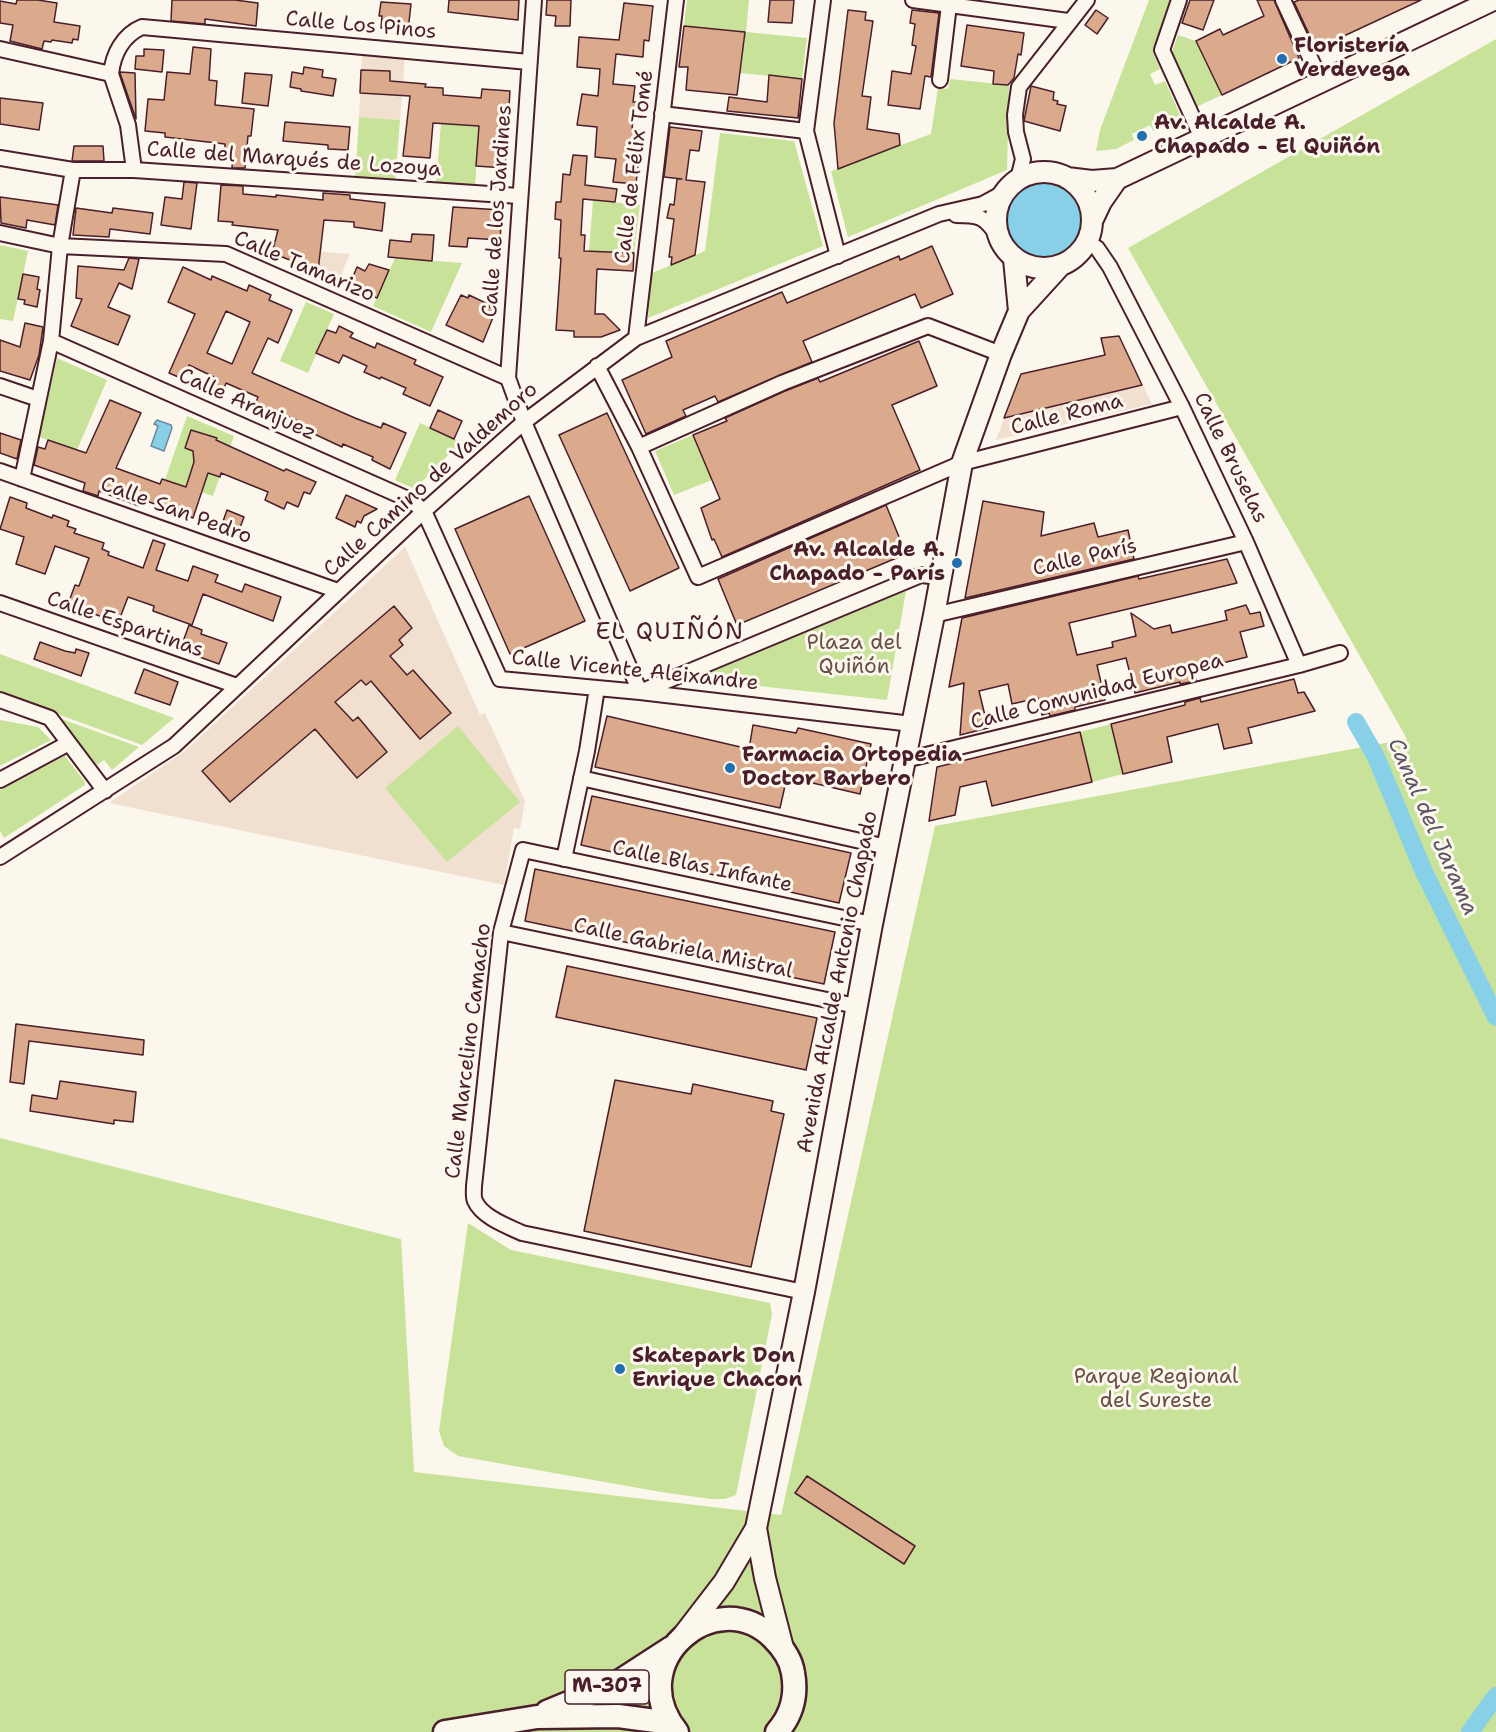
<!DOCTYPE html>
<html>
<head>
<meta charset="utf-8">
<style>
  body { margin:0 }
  canvas { display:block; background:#fbf7ec }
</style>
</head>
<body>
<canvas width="1496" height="1732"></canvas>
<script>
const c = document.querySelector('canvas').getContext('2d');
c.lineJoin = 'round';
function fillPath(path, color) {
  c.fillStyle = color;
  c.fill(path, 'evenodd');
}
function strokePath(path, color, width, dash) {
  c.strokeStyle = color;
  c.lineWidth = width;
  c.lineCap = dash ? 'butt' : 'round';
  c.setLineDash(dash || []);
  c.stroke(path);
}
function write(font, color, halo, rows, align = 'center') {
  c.font = font + ' "Shantell Sans",sans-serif';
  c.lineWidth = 6;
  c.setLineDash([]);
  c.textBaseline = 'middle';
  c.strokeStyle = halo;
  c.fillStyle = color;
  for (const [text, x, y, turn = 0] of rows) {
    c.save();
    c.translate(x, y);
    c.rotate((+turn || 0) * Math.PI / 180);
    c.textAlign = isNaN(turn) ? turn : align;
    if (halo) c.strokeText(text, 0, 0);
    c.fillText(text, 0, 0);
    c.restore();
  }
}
const built = new Path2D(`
  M362,53L405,56L400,120L359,117Z
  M311,251L350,254L335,289L308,277Z
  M1126,350L1152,404L996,440L1021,374Z
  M405,547L480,715L485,713L525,801L520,829L514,828L504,885L109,803L186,750Z`);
const green = new Path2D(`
  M687,0H749L746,32L807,38L802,79L740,73L745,32L684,26Z
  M1149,0H1171L1153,53L1160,69L1150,74L1155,85L1165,81L1181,117L1153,131L1150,125L1132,134L1134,140L1116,149L1096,151L1100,130Z
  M1178,35L1196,41L1222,95L1196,107L1172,52Z
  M1496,39V1732H0V1138L401,1239L414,1472L781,1515L935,826L1407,739L1128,248Z
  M950,79L1009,85L1007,170L848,237L831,171L931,134L938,88L948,89Z
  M359,117L400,120L395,182L355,180Z
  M441,123L479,126L475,188L436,185Z
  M720,133L794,141L823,246L648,318L652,273L705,251Z
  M593,200L640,205L634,253L589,251Z
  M0,245L28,251L13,321L0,319Z
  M395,258L462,263L431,332L373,306Z
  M306,302L334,314L308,373L280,361Z
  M57,358L107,380L77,450L39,437Z
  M187,416L234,436L213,496L165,480Z
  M420,423L461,442L415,489L395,480Z
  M693,435L712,480L674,495L655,451Z
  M906,591L887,700L694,679Z
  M0,654L174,718L142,745L0,693Z
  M59,718L139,747L112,770L104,760L97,765Z
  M0,720L38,727L51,740L0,766Z
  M1111,724L1123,774L1092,782L1080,732Z
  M458,726L520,802L447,862L385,788Z
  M65,756L85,782V785L4,838L0,831V790Z
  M468,1223L511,1250L770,1303L772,1314L736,1495L725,1499H711L661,1492L458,1456L444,1446L439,1431Z`);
const water = new Path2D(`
  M1006 219a38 38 0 1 1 76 0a38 38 0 1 1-76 0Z
  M157,420L171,425L172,428L164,451L151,446L158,426L154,424Z`);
const canal = new Path2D(`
  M1356,722L1376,757L1424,872L1496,1017
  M1470,1732L1496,1696`);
const building = new Path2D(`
  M17,0H38L57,3L54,22L80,26L78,40L73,39L72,43L52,40L51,42L44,41L42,49L10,41L13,25L0,23V1L16,4Z
  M172,0H235L258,3L256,26L205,19V24L171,21Z
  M449,0H519L518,20L448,12Z
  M547,0H571L570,26H555L556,16L546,15Z
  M770,0H794L792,23L768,22Z
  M1190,0H1214L1203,30L1182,23Z
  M1257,0H1274L1299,58L1222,95L1196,41L1220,29L1223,35L1264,16Z
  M1299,0H1421L1316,49L1294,2Z
  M381,2L411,4L408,31L381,28L382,16H379Z
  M624,3L653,6L649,41L644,40L643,57L616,54L613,84L635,86L633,102H636L632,128L635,129L632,154L639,155L636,184L613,182L616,159L595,157L597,127L577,125L582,94L598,96L600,69L577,67L579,37L619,40Z
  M848,10L866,12L865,20L873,21L862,96L871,97L867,129L899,134L900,145L838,169L834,123Z
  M912,10L939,13L931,77L925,76L920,109L888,105L892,71L911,74L916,46L912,45L915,24L910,23Z
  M1096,10L1108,18L1097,34L1085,25Z
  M967,25L1024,33L1021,55L1018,54L1014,78L1008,85L993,84L994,71L961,66Z
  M684,26L745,32L737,95L686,90L688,67H679Z
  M193,47L211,49L209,80L217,81L215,105L254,109L251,136H248L245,168H232L233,150L225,149V144L165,137V133L145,131L148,99L164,100L167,72L190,74Z
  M144,49L164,50L162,72L135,69L136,56H144Z
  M304,67L323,70L322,77L336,79L333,96L301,91V89L290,87L292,72L303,74Z
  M361,70L390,71V81L426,84L425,87L443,88V95L481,98L482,89L510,91L505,168L476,166L479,126L433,123L430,158L403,156L410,96L360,93Z
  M120,72L135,73L136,119L120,73Z
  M245,73L272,75L268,106L242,103Z
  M769,75L802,79L798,118L727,111L729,97L767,102Z
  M1031,86L1054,92L1053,100L1058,101L1057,104L1066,106L1060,131L1024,121Z
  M0,98L43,103L39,130L0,124Z
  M285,122L350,127L348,150L328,149V145L283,141Z
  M670,127L702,131L699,151L690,150L686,180L705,182L695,255L671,265L672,257H669L674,219L667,218L670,204L674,205L677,179H682L664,177Z
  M74,146H103L104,161H72Z
  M573,155L587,156L585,185L617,189L615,202L583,199L581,235H585L584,251L634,253L633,271L597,269L595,314H604L620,330L601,337H574V331L556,330L561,258H559L561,220L555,219L556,202H561L563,174L570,175Z
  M184,182L197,183L191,229L161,225L165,197L182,199Z
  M221,185L243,186V194L276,197V195L323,200V193L350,195V199L385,203L382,231L354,227V222L324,220L318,271L272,253L278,230L232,225L233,222L218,221Z
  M0,197L58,205L55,225L27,220L26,228L1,223Z
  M453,207L502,210L500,240L468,238L467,247L449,246Z
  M76,208L112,213L113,208L153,213L150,234L110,229L109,237L73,235Z
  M412,234L434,235L432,261L388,257L390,240L411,242Z
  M932,246L953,294L921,308L915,294L803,341L812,362L718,402L715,396L683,410L686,416L646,434L622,380L672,357L666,341L782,292L787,303L899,256L900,260Z
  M129,258L139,259L132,289L119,283L108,307L130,316L118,345L71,326L82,299L76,298L78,266L124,270Z
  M369,264L389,270L377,298L349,286L357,267L365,271Z
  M183,267L211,280L212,276L247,291L249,285L271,295L269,300L292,310L278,343L268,338L252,373L355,418L381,428L383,423L406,433L390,469L372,460L373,457L343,444L342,447L310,432L309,435L296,429L300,422L268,408L265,415L253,410L258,397L226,383L221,396L208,390L214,377L189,365L183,379L169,373L195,314L168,302ZM226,311L250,322L232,364L207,353Z
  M23,274L39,277L37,289L40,290L37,307L24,304L25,300L18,299Z
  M461,295L468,298L469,295L490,305L489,307L496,310L483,342L446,325Z
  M25,323L43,327L39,355L30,380L0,371V340L20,347Z
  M339,326L353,333L350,337L375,348L377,343L416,360L414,364L443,377L430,406L403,394L406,388L381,377L380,379L364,372L367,366L343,355L339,363L316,353L327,330L336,333Z
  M1119,336L1142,385L1004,418L1021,374L1105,355L1101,338Z
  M919,341L937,386L892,405L920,470L722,557L714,539L712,540L701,508L720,499L693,435L727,421L725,418L785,391L818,378L820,382Z
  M110,400L141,413L116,468L160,484L162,479L186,487L194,462L193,451L185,448L191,430L217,438L216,440L284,471L286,469L316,482L310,494L304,492L298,507L287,502L284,509L265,500L268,492L221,473L220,477L208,473L193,518L141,499L139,506L99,491L98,496L83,491L85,483L34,465L38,447L45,449L48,440L86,453Z
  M438,410L462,421L454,439L430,428Z
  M607,413L679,568L630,591L559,435Z
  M0,433L21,440L17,459L0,453Z
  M346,495L377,509L364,516L361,523L357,521L355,527L336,518Z
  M529,496L585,621L510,654L455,529Z
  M10,497L27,503L26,508L52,518L53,515L69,521L67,526L76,529L74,533L104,543L102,549L109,552L108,555L143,568L153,540L165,544L156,570L188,581L193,566L218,575L215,582L242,592L245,584L281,597L273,621L203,594L192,625L153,611L154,606L128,597L118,623L68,604L75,585L79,586L89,558L55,546L45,574L16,564L24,537L0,529Z
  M983,501L1044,512L1041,536L1094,523L1098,537L1128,530L1134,559L965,598Z
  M886,505L906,554L737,625L718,579Z
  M227,510L244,517L238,533L221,527Z
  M1227,559L1237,583L1069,623L1077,655L1113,647L1112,642L1136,636L1131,613L1154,629L1170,625L1172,633L1227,620L1225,611L1246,605L1250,614L1260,612L1264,626L1240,632L1247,657L1194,670L1196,681L1180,684V682L1135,693L1126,658L1097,665L1105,700L1075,707V710L1050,716L1049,713L1042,715L1038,698L1012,704L1008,684L979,691L988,728L960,735L964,683L949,687L962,618L1138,576L1139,579Z
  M394,606L412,628L399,640L403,645L390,656L407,675L413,670L451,713L420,739L371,681L366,685L361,680L335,702L353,721L358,717L387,752L357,778L315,729L230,802L202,771Z
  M189,625L202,630L201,634L227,643L219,664L180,650Z
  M40,642L65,651L75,653L76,649L89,653L81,676L34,659Z
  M144,669L178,682L170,705L135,693Z
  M1294,679L1298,693L1304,692L1315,711L1248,728L1252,743L1224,749L1218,724L1167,737L1172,762L1123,774L1111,724L1185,705V702L1200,698L1201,702Z
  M607,716L749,749L753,725L796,733L798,728L871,744L860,794L787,777L780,808L595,767Z
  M1080,732L1092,782L992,806L986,781L960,787L955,815L929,821L937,767Z
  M592,796L851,853L839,903L581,845Z
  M535,869L835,932L824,984L525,921Z
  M567,966L817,1018L806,1070L556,1017Z
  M16,1024L144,1040L143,1055L29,1041L24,1084L10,1082Z
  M615,1080L691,1094L693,1084L773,1101L771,1111L784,1114L751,1267L584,1231Z
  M60,1081L136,1092L133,1122L114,1120V1124L30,1111L32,1095L57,1099Z
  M807,1476L915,1546L904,1564L795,1493Z`);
const minor = new Path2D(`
  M534,0L508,378L524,422L640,692L921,575L940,577
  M823,0L806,131L838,256
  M913,0L1068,21
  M1179,0L1162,50L1202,138
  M1283,0L1321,81
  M0,49L111,74L128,125L134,170L519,196
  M111,74C113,54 123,35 142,27L529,62
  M940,80L949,5
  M662,114L806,131
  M0,158L73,170H134
  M1018,179L1023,159L1016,132L1015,115L1019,87L1087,0
  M956,215C979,215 984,216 997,235
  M0,233L60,246L226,254L508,378
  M1087,243L1097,248L1110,267L1182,407L1246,542L1299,665
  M636,338L676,0
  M51,341L410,500L424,511L500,679L640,692L912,724
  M597,366L639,447L698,577L962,463L1182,407
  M0,386L38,399
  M639,447L782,383L928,326L1001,354
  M0,471L338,591
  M22,479L51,341L60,246L73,170
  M0,603L237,686
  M934,615L1246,542
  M0,700L50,718L105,791
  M905,760L1299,665L1340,653
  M581,778L887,847
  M0,780L69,743
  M0,857L174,746L424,511L524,422L636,338L939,214L983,204L1005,192
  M564,859L587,751L597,688
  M501,932L856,1006
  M804,1292L522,1233C507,1226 482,1217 475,1201C473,1197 474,1191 474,1186L501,932L523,850L872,924`);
const secondary = new Path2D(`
  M996 220a48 48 0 1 1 96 0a48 48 0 1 1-96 0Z
  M1067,178L1092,181L1117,179L1493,0
  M1092,221L1101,202L1117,179
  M1014,259L1019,311
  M684,1634L724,1582L756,1528
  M783,1648L765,1578L756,1528L804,1292L872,924L934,615L962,463L1001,354L1019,311L1061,265`);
const primary = new Path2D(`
  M547,1712L617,1683L671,1648
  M445,1732L537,1717L618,1716L670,1723
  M677,1732C621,1663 715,1581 773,1638C783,1648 791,1659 793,1673C797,1695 792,1715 777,1732`);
const markers = [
  [1282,59,6,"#1f6fb2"],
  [1142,136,6,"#1f6fb2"],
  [957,563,6,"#1f6fb2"],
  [730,768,6,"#1f6fb2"],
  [620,1369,6,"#1f6fb2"]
];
const shields = [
  [607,1687,84]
];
const shieldNames = [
  ["M-307",607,1687]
];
const streetNames = [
  ["Calle Los Pinos",361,26,5],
  ["Calle del Marqués de Lozoya",294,160,4],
  ["Calle de Félix Tomé",635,167,-83],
  ["Calle de los Jardines",498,211,-86],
  ["Calle Tamarizo",304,267,23],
  ["Calle Aranjuez",247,405,24],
  ["Calle Roma",1067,415,-14],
  ["Calle Bruselas",1230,458,64],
  ["Calle Camino de Valdemoro",431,480,-42],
  ["Calle San Pedro",176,511,20],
  ["Calle París",1085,558,-13],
  ["Calle Espartinas",125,625,19],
  ["Calle Vicente Aleixandre",635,671,6],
  ["Calle Comunidad Europea",1097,692,-14],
  ["Calle Blas Infante",702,867,12],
  ["Calle Gabriela Mistral",683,949,12],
  ["Avenida Alcalde Antonio Chapado",838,982,-79],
  ["Calle Marcelino Camacho",469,1051,-83]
];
const poiNames = [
  ["Floristería",1294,47],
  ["Verdevega",1294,71],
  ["Av. Alcalde A.",1154,124],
  ["Chapado - El Quiñón",1154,148],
  ["Av. Alcalde A.",945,551,"right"],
  ["Chapado - París",945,575,"right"],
  ["Farmacia Ortopedia",742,756],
  ["Doctor Barbero",742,780],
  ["Skatepark Don",632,1357],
  ["Enrique Chacon",632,1381]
];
const parkNames = [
  ["Plaza del",854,644],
  ["Quiñón",854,668],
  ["Parque Regional",1156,1378],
  ["del Sureste",1156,1402]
];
const waterNames = [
  ["Canal del Jarama",1432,827,66]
];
const quarterNames = [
  ["EL QUIÑÓN",670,633]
];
fillPath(built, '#f1e0d0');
fillPath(green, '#c8e399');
fillPath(water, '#87d0e8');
strokePath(water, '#6f899c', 1.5);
strokePath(canal, '#87d0e8', 18);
fillPath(building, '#dbaa8d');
strokePath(building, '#4a1f2b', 1.5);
strokePath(minor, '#4a1f2b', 18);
strokePath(secondary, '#4a1f2b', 24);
strokePath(primary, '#4a1f2b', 27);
strokePath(minor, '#fbf7ec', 14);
strokePath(secondary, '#fbf7ec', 20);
strokePath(primary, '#fbf7ec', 22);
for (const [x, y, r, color] of markers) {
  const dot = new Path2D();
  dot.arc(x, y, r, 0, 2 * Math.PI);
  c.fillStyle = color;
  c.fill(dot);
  strokePath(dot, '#fbf7ec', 2);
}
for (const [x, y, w] of shields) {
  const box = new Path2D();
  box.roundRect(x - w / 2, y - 17, w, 34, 4.5);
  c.fillStyle = '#fbf7ec';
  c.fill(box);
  strokePath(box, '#4a1f2b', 1.5);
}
write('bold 20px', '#4a1f2b', null, shieldNames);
write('21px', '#4a1f2b', '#fbf7ec', streetNames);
write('bold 21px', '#4a1f2b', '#fbf7ec', poiNames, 'left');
write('21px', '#6a5046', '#fbf7ec', parkNames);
write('italic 22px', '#5c5464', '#fbf7ec', waterNames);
c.letterSpacing = '1.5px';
write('24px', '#4a1f2b', '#fbf7ec', quarterNames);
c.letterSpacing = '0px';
</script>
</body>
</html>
